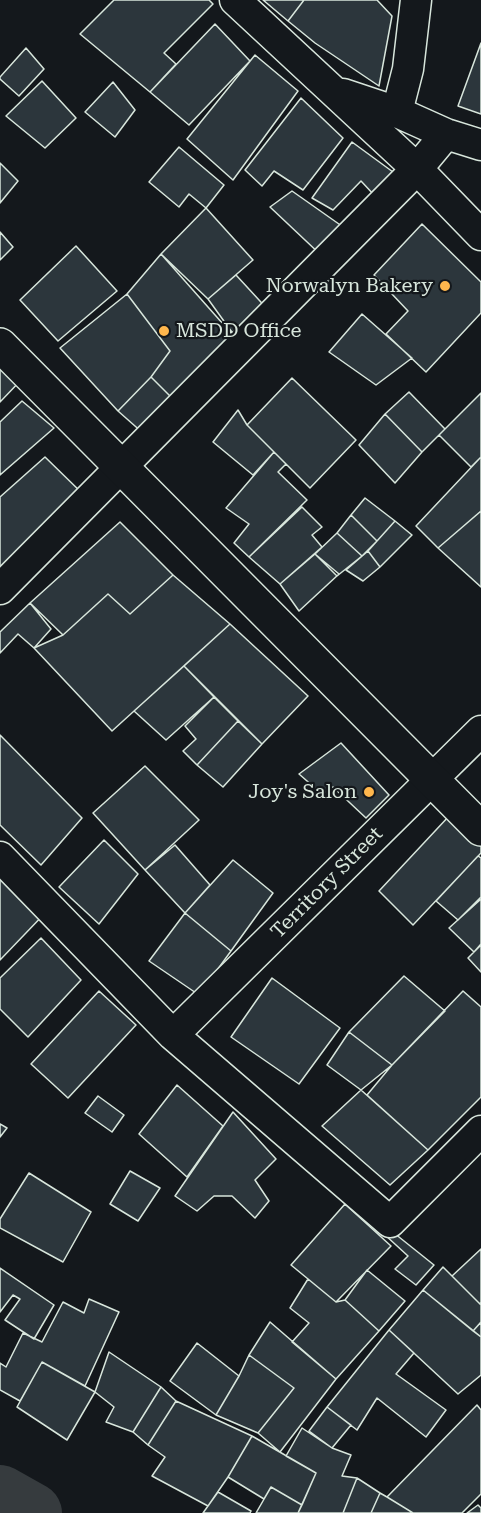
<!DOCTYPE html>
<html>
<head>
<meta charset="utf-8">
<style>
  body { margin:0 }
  canvas { display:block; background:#14181c }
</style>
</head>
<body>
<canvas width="481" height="1513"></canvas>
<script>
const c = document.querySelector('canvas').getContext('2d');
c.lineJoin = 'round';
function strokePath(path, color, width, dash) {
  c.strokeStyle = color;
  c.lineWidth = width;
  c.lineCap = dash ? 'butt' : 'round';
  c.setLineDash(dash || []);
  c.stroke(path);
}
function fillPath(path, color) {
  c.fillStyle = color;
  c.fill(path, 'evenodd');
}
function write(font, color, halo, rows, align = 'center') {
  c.font = font + ' "Roboto Serif",serif';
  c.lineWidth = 4.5;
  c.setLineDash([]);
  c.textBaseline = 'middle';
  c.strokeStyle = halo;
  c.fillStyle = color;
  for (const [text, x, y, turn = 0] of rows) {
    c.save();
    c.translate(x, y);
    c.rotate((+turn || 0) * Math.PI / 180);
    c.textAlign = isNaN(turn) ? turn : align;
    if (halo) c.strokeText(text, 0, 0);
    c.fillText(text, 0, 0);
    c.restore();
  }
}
const river = new Path2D(`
  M0,1495L32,1513`);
const building = new Path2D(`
  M114,0H209L213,4L164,53L176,64L150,92L80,34Z
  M263,0H304L288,21Z
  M304,0H377L392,16L379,86L315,43L288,21Z
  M215,24L250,61L189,125L150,92Z
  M481,43V114L458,106Z
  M26,48L44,69L19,96L0,79V77Z
  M255,55L298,91L233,180L187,139Z
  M42,81L76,118L45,148L6,116Z
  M113,82L135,110L115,137L85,112Z
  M301,98L343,138L303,190L274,171L262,186L245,170Z
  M352,142L393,172L375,196L361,181L333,210L312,198Z
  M179,147L224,185L206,208L189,194L179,207L149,182Z
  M0,163L18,181L0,203Z
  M292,191L346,229L323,257L270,207Z
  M206,208L253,260L208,299L161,254Z
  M422,224L481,282V313L426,372L386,334L408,311L374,275Z
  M0,232L13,247L0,260Z
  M76,246L117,291L58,341L20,300Z
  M161,254L239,342L177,403L151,377L170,351L127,294Z
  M236,275L271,313L239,342L208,299Z
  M127,294L170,351L151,377L118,411L60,348Z
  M362,314L412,358L376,385L329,352Z
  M0,354L23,378L0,402Z
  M151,377L177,403L144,434L118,411Z
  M292,378L356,440L310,488L247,425Z
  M409,392L445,429L422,452L385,414Z
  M481,393V457L471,467L439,435Z
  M22,401L54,428L0,475V422Z
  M238,410L247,425L274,452L253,475L213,442Z
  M385,414L422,452L395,483L359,445Z
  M274,452L286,464L278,472L307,500L249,557L234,543L249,524L226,508Z
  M45,457L86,497L0,576V497Z
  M481,457V511L438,548L416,526Z
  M365,498L395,521L377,541L351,515Z
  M302,507L322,527L312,535L322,547L280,584L249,557Z
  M481,511V587L438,548Z
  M351,515L377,541L362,556L337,533Z
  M395,521L412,535L380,567L368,551Z
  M120,522L173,575L130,614L108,594L63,635L30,603Z
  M337,533L362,556L337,576L315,554Z
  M368,551L380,567L363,581L346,570Z
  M315,554L339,574L299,611L280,584Z
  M173,575L230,624L112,731L34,648L63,635L108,594L130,614Z
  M30,603L51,629L34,648L18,634L0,653V632Z
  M230,624L308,696L262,744L184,666Z
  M184,666L214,697L166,740L134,711Z
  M214,697L238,721L197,765L183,751L196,739L185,726Z
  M238,721L262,744L223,787L197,765Z
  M0,735L82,818L41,865L0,825Z
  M341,743L389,795L366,818L333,787L322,794L299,774Z
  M145,766L199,820L145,870L93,813Z
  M450,815L481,846V853L413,925L379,891Z
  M104,840L138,874L99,924L59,887Z
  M175,845L210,885L185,913L145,870Z
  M478,856L481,858V897L458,920L436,901Z
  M233,860L273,893L231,951L185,913Z
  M0,862L48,910L0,960Z
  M481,899V944L474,952L449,928Z
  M185,913L231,951L199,995L149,961Z
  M41,938L81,980L28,1037L0,1009V978Z
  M481,945V972L468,958Z
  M404,976L445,1011L392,1065L349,1032Z
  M272,978L340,1028L299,1084L231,1037Z
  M99,991L136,1025L68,1098L31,1064Z
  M463,991L481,1007V1097L428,1150L367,1095L392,1065Z
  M349,1032L392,1065L361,1090L327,1065Z
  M177,1085L223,1126L187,1177L139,1134Z
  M361,1090L428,1150L390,1185L322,1126Z
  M98,1096L124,1115L112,1132L85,1113Z
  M233,1112L276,1159L255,1180L269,1201L255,1218L232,1196H214L197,1211L175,1196Z
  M0,1124L7,1128L0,1137Z
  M130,1171L160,1188L138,1221L110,1204Z
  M29,1173L91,1212L63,1262L0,1228V1219Z
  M345,1204L391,1246L336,1302L291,1265Z
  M389,1229L434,1265L416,1285L395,1269L408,1256L384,1234Z
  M481,1249V1302L480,1304L452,1276Z
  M443,1267L481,1305V1322L473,1331L423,1290Z
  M0,1268L54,1305L34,1339L5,1320L20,1299L13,1295L0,1312Z
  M367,1270L405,1301L379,1331L345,1300Z
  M308,1279L336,1302L345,1300L379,1331L336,1379L292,1342L309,1323L290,1308Z
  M423,1290L481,1337V1375L458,1394L389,1330Z
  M89,1299L119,1312L85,1386L42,1362L20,1401L0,1390V1363L6,1367L23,1333L42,1342L63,1302L84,1313Z
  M270,1322L336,1379L280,1452L258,1433L294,1388L249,1355Z
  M481,1322V1337L473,1331Z
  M389,1330L414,1353L396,1374L446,1410L426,1437L377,1398L357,1430L327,1407Z
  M197,1343L239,1376L216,1415L170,1381Z
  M109,1352L161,1387L133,1432L106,1422L114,1407L95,1392Z
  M249,1355L294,1388L258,1433L216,1415L239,1376Z
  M42,1362L95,1392L67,1440L17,1407Z
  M161,1387L176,1401L148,1445L133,1432Z
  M176,1401L252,1436L228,1477L208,1506L152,1476L165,1457L148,1445Z
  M477,1405L481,1410V1494L462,1513H413L387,1497Z
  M327,1407L351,1425L332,1448L309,1431Z
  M302,1428L332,1448L351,1455L342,1476L357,1478L343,1513H298L316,1473L286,1456Z
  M252,1436L316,1473L302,1505L271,1487L264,1499L228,1477Z
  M357,1478L380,1493L371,1513H343Z
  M271,1487L302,1505L298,1513H256Z
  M218,1492L251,1511L250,1513H203Z
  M380,1493L387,1497L413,1513H371Z
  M478,1505L481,1508V1513H467Z`);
const street = new Path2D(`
  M235,0L417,169L481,235
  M343,94L397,112L446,134L481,145
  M397,112L408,69L416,0
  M0,589L417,169L446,134
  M0,857L173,1035L390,1222L481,1131
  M173,1035L481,731`);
const secondary = new Path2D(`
  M0,345L481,829`);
const markers = [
  [445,286,6,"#ffb74d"],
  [164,331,6,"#ffb74d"],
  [369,792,6,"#ffb74d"]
];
const poiNames = [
  ["Norwalyn Bakery",433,286],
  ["MSDD Office",176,331,"left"],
  ["Joy's Salon",357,792]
];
const streetNames = [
  ["Territory Street",327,883,-45]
];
strokePath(river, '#363b3e', 60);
fillPath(building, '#2c363c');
strokePath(building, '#d8e6dc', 1.5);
strokePath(street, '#d8e6dc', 33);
strokePath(secondary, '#d8e6dc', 36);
strokePath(street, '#14181c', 30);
strokePath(secondary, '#14181c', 33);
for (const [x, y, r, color] of markers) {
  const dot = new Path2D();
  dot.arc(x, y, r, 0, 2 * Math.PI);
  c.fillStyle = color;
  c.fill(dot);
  strokePath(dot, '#14181c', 2);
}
write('20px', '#d8e6dc', '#14181c', poiNames, 'right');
write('20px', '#d8e6dc', '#14181c', streetNames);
</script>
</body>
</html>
